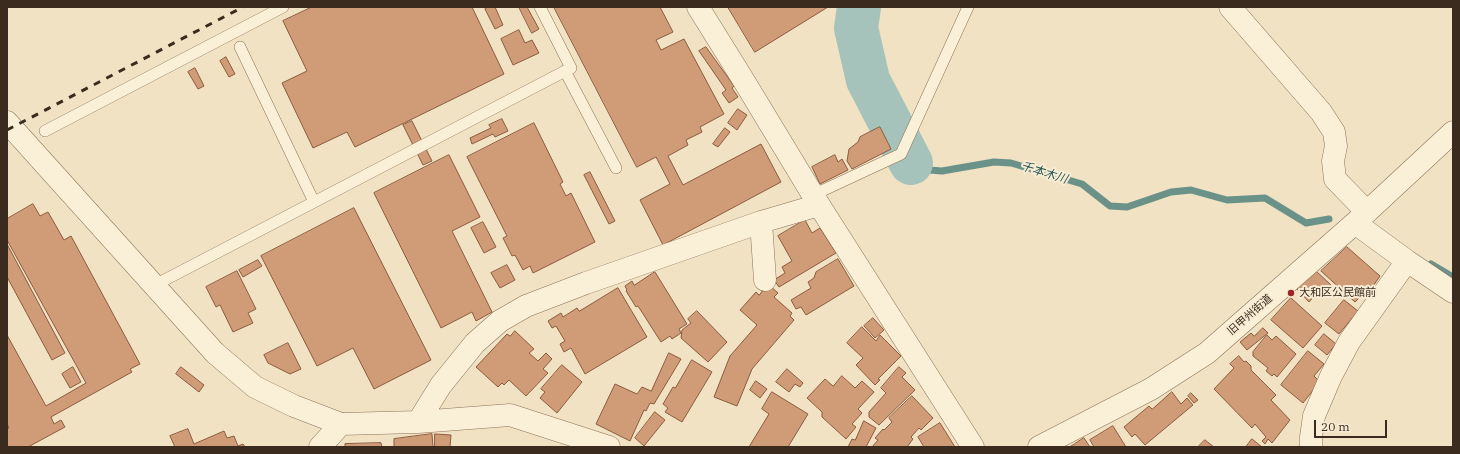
<!DOCTYPE html>
<html>
<head>
<meta charset="utf-8">
<style>
  body { margin:0 }
  #map { position:relative; width:1460px; height:454px; overflow:hidden; background:#f0e2c3; font-family:"IBM Plex Serif",serif }
  canvas { display:block }
  .frame { position:absolute; inset:0; border:8px solid #3b2b1e; pointer-events:none }
  .scale { position:absolute; left:1314px; top:420px; width:73px; height:18px; box-sizing:border-box; border:2px solid #3b2b1e; border-top:0; padding-left:5px; font-size:12px; line-height:14px; white-space:nowrap; color:#3b2b1e; -webkit-text-stroke:3px #f7ecd3; paint-order:stroke }
</style>
</head>
<body>
<div id="map">
<canvas width="1460" height="454"></canvas>
<div class="frame"></div>
<div class="scale">20 m</div>
</div>
<script>
const c = document.querySelector('canvas').getContext('2d');
c.lineJoin = 'round';
function strokePath(path, color, width, dash) {
  c.strokeStyle = color;
  c.lineWidth = width;
  c.lineCap = dash ? 'butt' : 'round';
  c.setLineDash(dash || []);
  c.stroke(path);
}
function fillPath(path, color) {
  c.fillStyle = color;
  c.fill(path, 'evenodd');
}
function write(font, color, halo, rows, align = 'center') {
  c.font = font + ' "IBM Plex Serif","Noto Sans JP",serif';
  c.lineWidth = 4;
  c.setLineDash([]);
  c.textBaseline = 'middle';
  c.strokeStyle = halo;
  c.fillStyle = color;
  for (const [text, x, y, turn = 0] of rows) {
    c.save();
    c.translate(x, y);
    c.rotate((+turn || 0) * Math.PI / 180);
    c.textAlign = isNaN(turn) ? turn : align;
    if (halo) c.strokeText(text, 0, 0);
    c.fillText(text, 0, 0);
    c.restore();
  }
}
const stream = new Path2D(`
  M911,163L929,170L942,171L994,162L1011,163L1082,184L1110,206L1127,207L1171,192L1191,190L1227,200L1265,198L1306,223L1329,219
  M1431,264L1453,277`);
const river = new Path2D(`
  M859,7L856,28L868,80L911,163`);
const building = new Path2D(`
  M312,7H472L504,74L355,147L347,132L313,148L282,83L307,71L283,21Z
  M489,7H495L503,25L495,29L485,9Z
  M519,7H527L539,29L532,33Z
  M554,7H660L673,32L656,40L661,50L684,39L724,114L700,127L702,132L686,140L688,145L668,156L683,185L761,144L781,182L663,245L640,200L670,184L656,157L637,167Z
  M728,7H828L755,52Z
  M519,30L525,43L532,40L539,53L513,65L501,39Z
  M706,47L734,86L732,88L738,97L729,103L722,93L726,90L699,51Z
  M226,57L235,74L229,77L220,61Z
  M195,68L204,86L198,89L188,72Z
  M738,109L747,115L737,130L728,123Z
  M502,119L508,131L495,137L493,134L472,144L470,138L491,128L489,125Z
  M412,121L432,161L423,165L403,125Z
  M534,123L563,182L560,184L566,196L571,193L595,242L533,273L530,266L523,270L515,255L512,256L503,238L507,236L467,157Z
  M880,127L891,149L852,169L847,161L849,149L858,142L860,137Z
  M725,128L730,132L718,147L713,144Z
  M449,155L480,217L452,231L492,312L476,321L472,312L441,328L374,193Z
  M835,155L838,162L842,159L848,170L820,184L812,167Z
  M590,172L615,221L609,224L584,175Z
  M33,204L40,216L48,212L64,240L71,236L140,364L130,369L132,372L51,417L54,424L61,420L65,427L28,447H7V429L9,428L7,424V335L46,406L86,383L7,240V219Z
  M354,208L431,360L374,389L353,348L317,366L261,256Z
  M805,220L812,233L820,228L836,253L779,287L774,280L785,273L782,267L792,261L778,236Z
  M483,222L496,247L484,253L471,228Z
  M7,244L65,353L52,360L7,277Z
  M1347,247L1380,276L1367,295L1364,293L1355,302L1321,271Z
  M838,259L854,286L806,315L801,307L796,309L791,300L811,288L808,282L814,278L816,272Z
  M258,260L262,266L243,277L239,270Z
  M507,265L515,280L500,288L491,273Z
  M237,271L256,309L248,313L253,323L233,332L220,305L216,307L206,287Z
  M1316,271L1331,285L1326,291L1329,294L1325,298L1319,291L1309,302L1297,289Z
  M655,272L687,324L679,329L681,333L672,339L670,336L661,342L638,306L636,307L626,291L627,290L625,286L632,281L634,285Z
  M768,284L778,293L774,297L792,313L790,316L794,320L752,369L737,406L714,397L730,356L757,325L740,310L756,292L759,295Z
  M618,288L647,337L585,374L571,348L564,352L560,344L565,341L556,326L552,328L548,321L561,313L563,317L577,308L579,311Z
  M1291,298L1322,326L1303,348L1271,320Z
  M1344,300L1358,311L1339,334L1325,323Z
  M697,311L727,342L708,362L681,338L682,330L691,323L688,319Z
  M873,318L884,330L875,338L864,326Z
  M862,327L876,341L880,335L901,356L878,379L880,380L875,385L856,365L863,358L847,343Z
  M1263,328L1268,333L1247,350L1240,342L1251,333L1254,336Z
  M515,331L534,349L529,353L538,361L546,353L552,359L543,369L548,373L526,396L509,380L504,385L502,383L498,387L476,367L507,334L510,336Z
  M1324,334L1336,344L1327,355L1315,345Z
  M1267,335L1272,340L1276,336L1296,354L1277,377L1274,374L1272,376L1266,371L1268,368L1253,356V352Z
  M288,343L301,369L290,374L268,363L264,355Z
  M1308,351L1324,364L1314,376L1318,380L1314,389L1303,403L1281,385Z
  M669,353L681,359L654,404L650,403L646,411L644,410L630,441L596,424L615,384L637,394L642,387L651,391Z
  M1239,356L1244,362L1246,361L1251,366V370L1276,395L1271,400L1290,420L1272,443L1268,439L1265,444L1262,441L1266,437L1255,424L1252,428L1214,389L1234,368L1230,364Z
  M692,360L712,372L682,422L665,412L668,408L663,404L673,387L675,388Z
  M562,365L582,382L557,413L540,398L545,392L541,389Z
  M73,367L81,382L70,388L62,374Z
  M181,367L204,385L199,392L176,374Z
  M899,367L906,373L902,377L915,390L879,425L869,417V412L886,393L881,388Z
  M787,369L803,383L800,387L795,384L789,392L776,382Z
  M842,376L855,388L862,381L874,392L858,409L862,413L852,424L856,427L846,439L822,417V412L807,398L825,379L833,386Z
  M756,381L767,389L760,398L750,390Z
  M772,392L808,414L788,447H749L769,414L762,409Z
  M1172,392L1181,404L1187,398L1193,405L1145,445L1135,434L1132,437L1124,427L1149,406L1152,409Z
  M1191,393L1198,400L1194,403L1188,396Z
  M912,396L933,418L921,430L919,428L911,437L913,439L907,447H872L878,440L875,438L883,429L884,430L892,422L889,418Z
  M655,412L665,420L644,446L635,438Z
  M864,421L876,428L866,447H848L852,439L855,440Z
  M940,423L955,447H924L918,437Z
  M1113,426L1126,447H1094L1090,440Z
  M188,429L194,444L224,431L227,438L234,436L238,446L243,444L245,447H175L170,436Z
  M432,434L433,447H394V439Z
  M435,434L451,435L450,447H435Z
  M1084,438L1090,447H1070Z
  M1252,439L1262,447H1246Z
  M1205,440L1214,447H1198Z
  M381,443L382,447H345V444Z`);
const service = new Path2D(`
  M240,47L314,202
  M565,71L616,168
  M45,131L283,7
  M813,195L901,154L968,7
  M155,285L571,68L540,7`);
const minor = new Path2D(`
  M698,7L744,81L819,205L973,447
  M1230,7L1321,112L1334,132L1336,146L1333,161L1335,179L1367,212
  M761,222L765,280
  M1355,223L1407,261L1453,292
  M418,422L441,385L475,343L500,321L526,306L586,283L761,222L819,205
  M320,447L341,424L418,422L510,415L609,447
  M1039,447L1151,389L1207,353L1355,223L1453,132
  M1311,447V437L1314,416L1331,376L1349,342L1407,261`);
const tertiary = new Path2D(`
  M7,122L215,353L255,387L294,406L341,424`);
const rail = new Path2D(`
  M7,130L243,7`);
const markers = [
  [1291,293,4,"#9e2628"]
];
const poiNames = [
  ["大和区公民館前",1299,293]
];
const streetNames = [
  ["旧甲州街道",1250,315,-41]
];
const waterNames = [
  ["千本木川",1044,173,17]
];
strokePath(stream, '#6b9288', 7);
strokePath(river, '#a5c3ba', 44);
fillPath(building, '#d09b77');
strokePath(building, '#8c5b3d', 1);
strokePath(service, '#8c7359', 12);
strokePath(minor, '#8c7359', 23);
strokePath(tertiary, '#8c7359', 23);
strokePath(service, '#faefd7', 11);
strokePath(minor, '#faefd7', 22);
strokePath(tertiary, '#faefd7', 22);
strokePath(rail, '#3b2b1e', 3, [7, 7]);
for (const [x, y, r, color] of markers) {
  const dot = new Path2D();
  dot.arc(x, y, r, 0, 2 * Math.PI);
  c.fillStyle = color;
  c.fill(dot);
  strokePath(dot, '#f7ecd3', 1.5);
}
write('11px', '#3b2b1e', '#f7ecd3', poiNames, 'left');
write('11px', '#3b2b1e', '#f7ecd3', streetNames);
write('italic 12px', '#2c5b58', '#f7ecd3', waterNames);
</script>
</body>
</html>
